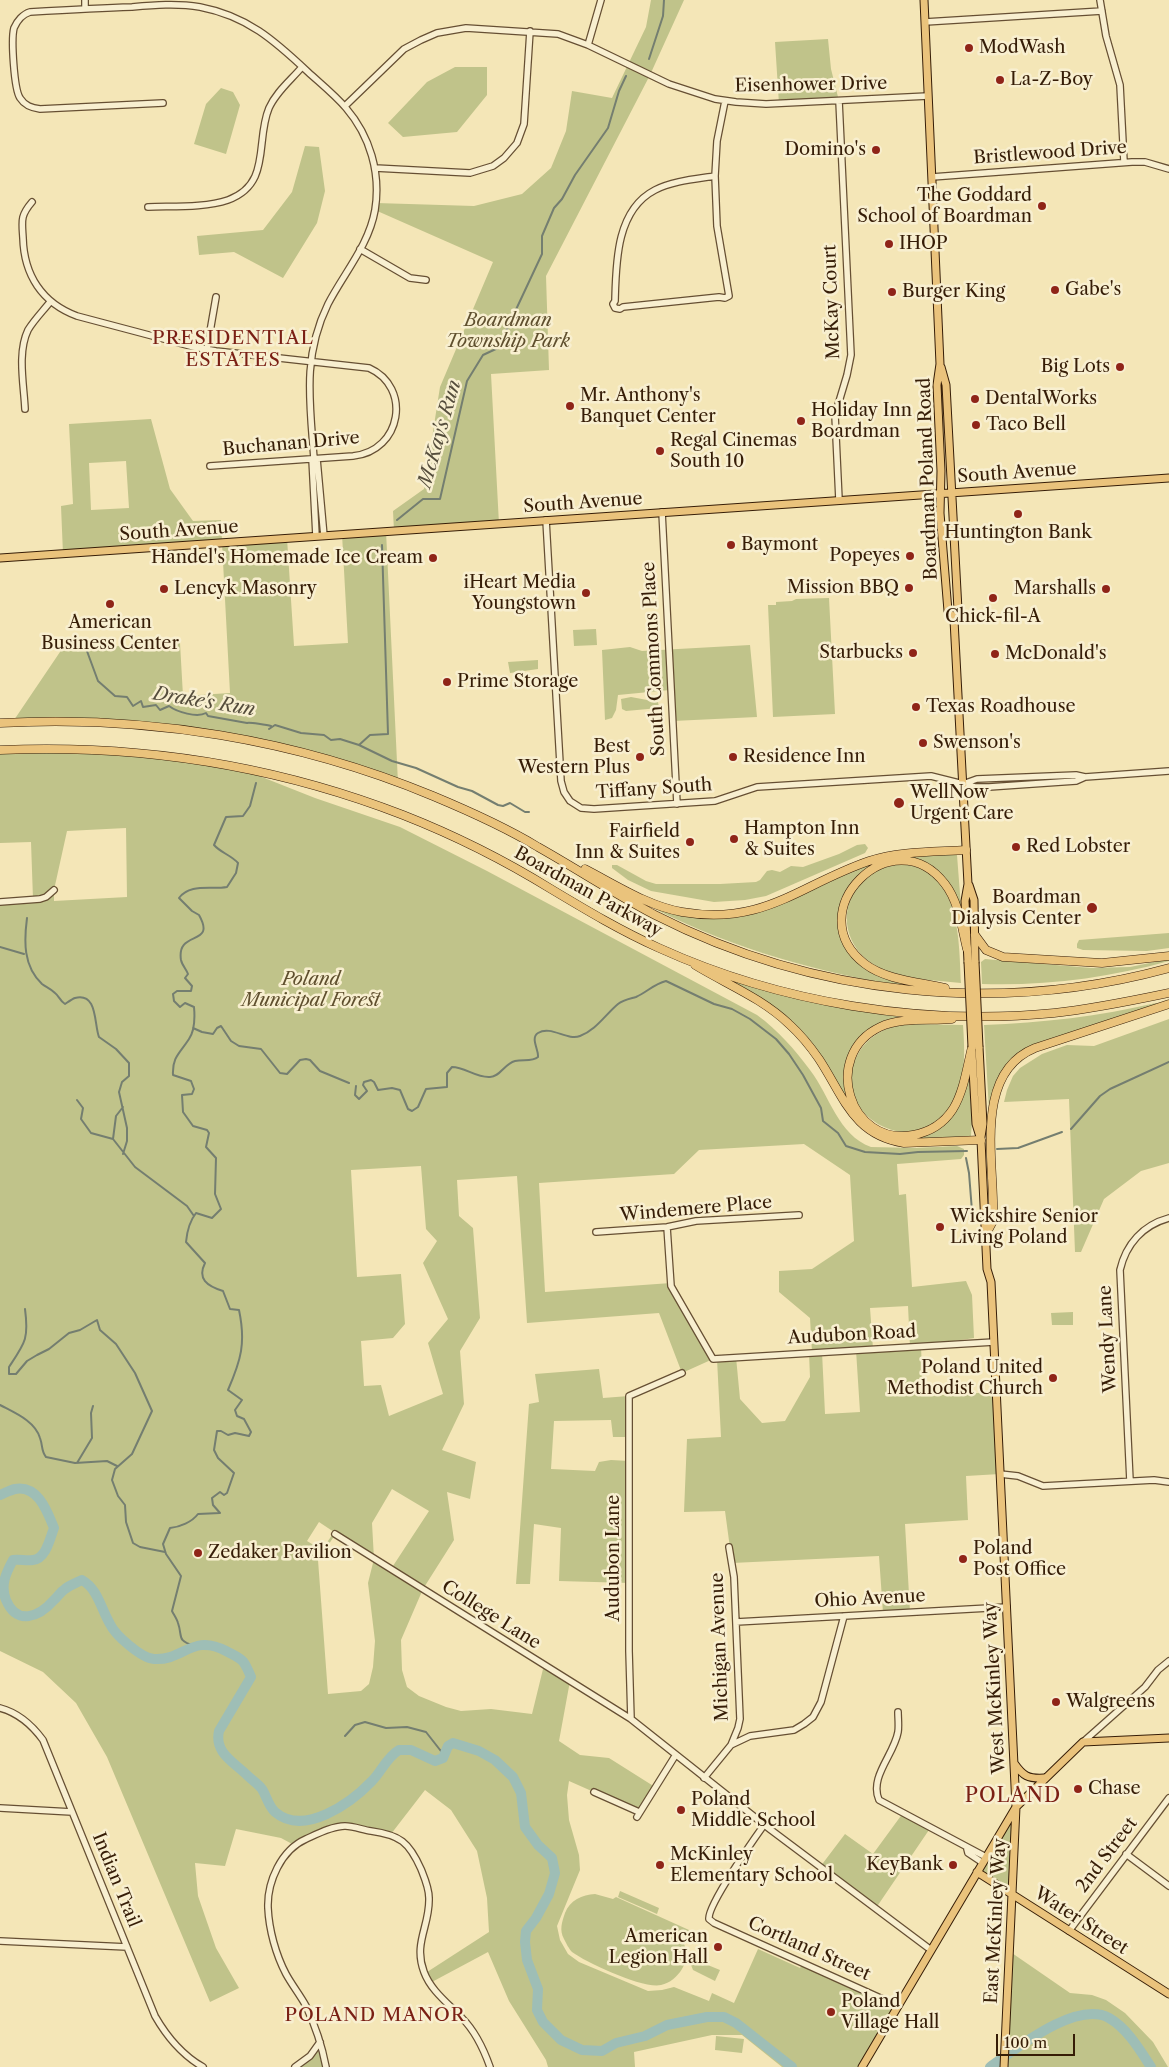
<!DOCTYPE html>
<html>
<head>
<meta charset="utf-8">
<style>
  body { margin:0 }
  #map { position:relative; width:1169px; height:2067px; overflow:hidden; background:#f4e6b7; font-family:"Libre Caslon Text",serif }
  canvas { display:block }
  .scale { position:absolute; left:996px; top:2034px; width:79px; height:22px; box-sizing:border-box; border:2px solid #361d07; border-top:0; padding-left:6px; font-size:15px; line-height:18px; white-space:nowrap; color:#361d07; -webkit-text-stroke:4px #f8efd0; paint-order:stroke }
</style>
</head>
<body>
<div id="map">
<canvas width="1169" height="2067"></canvas>
<div class="scale">100 m</div>
</div>
<script>
const c = document.querySelector('canvas').getContext('2d');
c.lineJoin = 'round';
function fillPath(path, color) {
  c.fillStyle = color;
  c.fill(path, 'evenodd');
}
function strokePath(path, color, width, dash) {
  c.strokeStyle = color;
  c.lineWidth = width;
  c.lineCap = dash ? 'butt' : 'round';
  c.setLineDash(dash || []);
  c.stroke(path);
}
function write(font, color, halo, rows, align = 'center') {
  c.font = font + ' "Libre Caslon Text",serif';
  c.lineWidth = 5;
  c.setLineDash([]);
  c.textBaseline = 'middle';
  c.strokeStyle = halo;
  c.fillStyle = color;
  for (const [text, x, y, turn = 0] of rows) {
    c.save();
    c.translate(x, y);
    c.rotate((+turn || 0) * Math.PI / 180);
    c.textAlign = isNaN(turn) ? turn : align;
    if (halo) c.strokeText(text, 0, 0);
    c.fillText(text, 0, 0);
    c.restore();
  }
}
const green = new Path2D(`
  M651,0H684L650,75L546,276L549,370L491,374L499,524L394,531L393,511L424,489L440,387L493,262L375,210L376,203L474,206L522,194L551,168L566,131L572,91L612,98L646,27Z
  M828,39L831,69L839,101L779,104L775,42Z
  M455,67H487V95L457,132L403,137L388,123L427,82Z
  M221,88L233,92L240,105L226,154L194,144L206,104Z
  M305,146L319,147L325,191L317,223L283,278L234,252L199,255L197,236L263,230L292,192Z
  M151,419L170,489L193,521L221,520L222,542L287,538L294,646L348,643L342,534L386,531L398,783L328,760L173,728L12,723L62,649L180,643L183,696L230,693L222,543L63,554L61,506L73,504L69,424ZM126,461L129,508L91,510L89,463Z
  M829,598L835,714L773,717L768,605H776V602L792,601L796,599Z
  M596,629L597,645L574,646L573,630Z
  M750,645L757,717L673,721L670,690L618,695L616,710L612,718L605,720L602,650L630,647L642,651Z
  M538,660V669L510,673L508,662Z
  M631,697L658,702L659,708L626,711L622,709L621,699Z
  M73,748L234,766L315,798L400,827L487,871L757,1015C779,1031 794,1049 810,1070C830,1096 838,1135 871,1147L915,1148L957,1146L964,1149V1155L961,1159L897,1164L899,1195L906,1194L912,1287L966,1281L972,1295L974,1338L921,1346L923,1396L996,1392L1000,1474L966,1476L968,1520L905,1524L910,1612L883,1613L879,1556L732,1563L725,1511L684,1512L687,1439L721,1437L717,1359L736,1357L740,1399L762,1423L785,1421L810,1377L809,1353L812,1352L810,1318L779,1292V1271L812,1269L854,1241L850,1175L804,1144L699,1150L674,1174L539,1183L545,1292L671,1283L713,1359L682,1373L659,1313L527,1323L517,1176L457,1180L459,1216L473,1228L480,1318L460,1351L464,1404L442,1450L476,1462L470,1499L447,1492L454,1540L423,1589L401,1640L402,1670L407,1687L419,1696L446,1707L461,1711L491,1709L532,1714L544,1665L570,1681L559,1741L580,1755L609,1758L655,1787L639,1812L569,1781L567,1795L569,1820L579,1855L580,1870L557,1926L560,1940L568,1954L579,1962L648,1991L662,1990L674,1987L709,2001L712,1993L734,2003L758,1949L800,1968L803,1963L898,2006L862,2067H782L742,2035H712L634,2052L635,2067H548L546,2060L509,2001L488,1952L430,1983L424,1974L489,1932L487,1898L477,1851L451,1810L425,1790L391,1834L343,1826L294,1845L281,1838L236,1829L225,1866L195,1863L198,1896L216,1948L239,1988L210,2002L107,1757L76,1703L43,1672L0,1651V902L33,899L31,842L0,843V750ZM126,828L127,897L54,901V890L67,831ZM421,1166L426,1229L437,1241L423,1263L448,1319L428,1343L443,1394L389,1416L381,1385L364,1386L361,1341L393,1338L405,1324L401,1274L357,1277L351,1170ZM908,1306L910,1347L873,1349L870,1308ZM856,1350L860,1412L825,1414L822,1352ZM392,1489L429,1511L391,1569L374,1559L372,1523ZM319,1522L334,1532L322,1550L307,1541ZM335,1535L374,1559L368,1583L375,1641L373,1667L369,1684L361,1691L328,1694L318,1560Z
  M865,844L868,848L865,853L766,896L745,900L714,902L651,891L628,880L612,868V865H617L646,881L656,884H720L756,882L760,880L767,871L772,870L780,872L791,866L803,867L839,854L857,845Z
  M916,854L957,855L961,907H959C945,872 939,867 902,858Z
  M871,863L872,865C856,876 838,895 840,916C841,926 853,949 857,960L908,983L907,987C817,972 737,950 655,909L656,907L744,915C790,907 828,879 871,863Z
  M899,864C960,867 959,937 961,983C934,980 900,980 876,966C846,949 837,912 859,885C865,879 869,873 876,870C883,867 892,866 899,864Z
  M1169,933V948L1147,951L1083,950L1077,948V944L1079,940Z
  M985,959L1091,968L1130,967L1169,959V961C1108,978 1045,986 982,984L981,962Z
  M728,979L817,1003L900,1017V1018L853,1049L849,1100L847,1101C835,1082 825,1060 811,1042C788,1014 759,997 728,979Z
  M1156,1003L1157,1005L1030,1046C1011,1055 999,1070 993,1091C992,1097 991,1106 989,1110L984,1025C1042,1023 1100,1016 1156,1003Z
  M1169,1019V1163L1141,1171L1104,1199L1081,1252H1075L1069,1099L1004,1102L1007,1090L1013,1076L1020,1068L1042,1054L1067,1045L1094,1046Z
  M908,1024L963,1025C965,1053 966,1083 951,1107C915,1165 824,1112 858,1054C869,1035 887,1026 908,1024Z
  M967,1081H969L972,1120L971,1136L916,1140V1137C950,1130 954,1109 967,1081Z
  M1073,1312V1325H1052L1051,1313Z
  M599,1369L603,1398L629,1396V1437H613L611,1420L554,1421L551,1469L595,1471L599,1462L611,1460L629,1461L630,1583L559,1581L561,1528L534,1524L530,1584H516L529,1404L539,1402L535,1374Z
  M1016,1807L1012,1894L977,1872Z
  M903,1813L931,1827L876,1908L820,1867L845,1834L873,1854Z
  M620,1891L659,1908L657,1914L618,1897Z
  M595,1894L613,1899L616,1897L689,1930L687,1936L680,1933C685,1945 690,1957 682,1969C677,1977 670,1983 661,1985C643,1989 587,1963 572,1952C569,1949 566,1943 564,1939C559,1930 562,1922 565,1913C570,1900 582,1895 595,1894Z
  M1009,1951L1070,1993L1092,1995L1106,2000L1125,2013L1153,2042L1168,2067H990L1005,2057Z
  M693,1959L720,1970L715,1981L693,1970L691,1965Z
  M716,2036L744,2039L742,2053L715,2050Z
  M320,2042L326,2067H295L303,2061Z`);
const stream = new Path2D(`
  M649,59L663,16L664,0
  M397,520L423,499H440L467,381L483,355L498,348L542,254V236L554,208L562,199L575,175L608,128L619,91L626,76
  M84,643L98,681L115,696L127,697L133,706L141,701L143,707L156,705L160,710L169,706C177,712 197,718 206,713L208,716L247,723C249,722 268,725 271,726
  M269,729L275,725L301,733L324,735L331,740L340,739L359,745L370,735L388,734L382,545
  M359,745L392,761L416,768L458,787L472,791L498,805L503,806L510,803L525,812H529
  M27,918C24,941 23,966 42,984C46,987 51,989 55,993C59,996 60,1001 65,1004C68,1002 72,999 75,998C98,992 94,1025 99,1037L116,1049L129,1063V1076L122,1082L119,1092L127,1128V1141L123,1154
  M0,947L24,954
  M193,1028L202,1032L213,1034L217,1028L221,1026L231,1041L239,1046L261,1049L280,1073L287,1074L300,1060L306,1059L310,1060L320,1071L349,1083
  M356,1086L355,1095L359,1099L367,1091L363,1085L364,1082L371,1080L374,1082L378,1090L392,1088L400,1090L408,1109L412,1111L418,1107L426,1089L447,1087V1073L452,1067C465,1067 476,1078 490,1077C500,1077 504,1064 515,1061C523,1059 532,1062 538,1057C539,1050 530,1038 538,1033C551,1025 567,1041 580,1036C596,1030 605,1015 618,1004C623,1000 629,999 636,997C647,992 654,984 666,981L714,1004L732,1009L750,1019L776,1039L789,1054L803,1075L821,1108L823,1121L838,1133L846,1146L865,1152L900,1154L918,1152L967,1151
  M77,1100L83,1108L81,1119L91,1133L113,1139L135,1167L187,1206L194,1216
  M1071,1129L1100,1096L1110,1089L1169,1062
  M113,1139L116,1116L123,1107
  M997,1149L1018,1148L1062,1132
  M966,1158L969,1173L972,1211
  M25,1309C29,1339 25,1343 9,1367V1374H16L27,1361L37,1355L49,1349L69,1333L80,1330L97,1320L100,1330L116,1344L135,1373L152,1411L132,1454L115,1469L112,1480L118,1496L125,1505L126,1522L133,1543L140,1547L165,1552
  M0,1405C15,1413 35,1421 40,1438C43,1446 41,1451 46,1457L75,1463L107,1461L117,1466
  M77,1463L92,1438L91,1413L93,1406
  M194,1646C176,1640 183,1637 178,1623C177,1619 174,1615 172,1611L181,1576L166,1554L163,1544L170,1528C180,1527 192,1522 198,1514L220,1513L213,1505L212,1498L220,1492L224,1495L227,1493L234,1473L218,1458L214,1450L217,1431H221L228,1435L235,1433L249,1436L251,1432L244,1419L237,1416L235,1410L242,1400L228,1390C241,1360 246,1343 239,1310L230,1309L223,1291C207,1286 197,1279 205,1263L186,1242C187,1231 189,1222 196,1213L212,1218L221,1209L215,1194L216,1158L206,1147L209,1133L207,1130L193,1126L183,1112L182,1095L192,1094L194,1089L191,1081L173,1075C172,1057 180,1053 189,1039C195,1030 195,1018 194,1007L185,1003L180,1007L174,1001L173,994L177,991H191L192,986L185,978L188,974C186,969 182,965 181,960C176,929 217,947 199,915L192,911L179,898C190,883 211,890 227,887L236,873L238,863C231,855 221,853 214,845L226,817L243,816L250,806L256,783
  M345,1736L355,1725L365,1722L386,1728L407,1727L426,1732L444,1755`);
const river = new Path2D(`
  M0,1495C5,1493 10,1490 15,1489C38,1485 47,1511 54,1528C50,1538 46,1559 33,1560C26,1561 20,1559 13,1560C6,1573 0,1585 6,1600C17,1626 39,1617 54,1600C58,1597 60,1592 65,1589C70,1585 76,1583 82,1580C98,1589 101,1609 110,1624C115,1635 141,1658 154,1659C184,1661 192,1633 226,1651C243,1660 243,1658 251,1677L219,1731C214,1753 234,1762 248,1776C252,1780 258,1784 262,1789C267,1797 268,1805 275,1812C304,1837 351,1803 372,1781C382,1771 386,1758 399,1750H411L435,1761L443,1758L448,1746L453,1743L479,1751L495,1760L513,1777L521,1793L525,1827L538,1845L552,1858L555,1873L549,1894L536,1918L526,1931L525,1942L527,1960L538,1989L537,2010L543,2022L561,2040L582,2050L602,2051L616,2043L645,2036L667,2025L707,2017H724L736,2023L792,2067
  M990,2067C1016,2049 1076,2000 1109,2018C1127,2028 1140,2050 1151,2067`);
const minor = new Path2D(`
  M85,0V9
  M1100,0L1106,36L1120,85L1124,162
  M925,22L1102,11
  M588,45L601,0
  M163,103L40,109C32,108 25,106 20,98C14,89 11,39 14,28C17,21 23,14 30,12C64,10 98,8 132,7C154,5 177,3 200,7C247,16 274,40 308,72C320,83 335,95 346,108C370,136 381,173 375,210C369,245 344,273 328,304C302,357 310,403 314,459
  M345,106L404,49L421,40L437,33L466,28L558,34L588,45L669,84L715,99L736,102L766,104L928,96
  M375,168L470,173L493,166L504,158L517,143L524,124L530,31
  M715,176L717,226L729,296L725,298L719,297L623,307L620,309L615,308L613,304L615,301C616,263 616,210 655,190C672,181 696,179 715,176Z
  M715,176L717,141L725,101
  M932,177L1132,162H1145L1169,169
  M32,202C20,216 22,221 23,238C24,275 42,303 77,316L194,347L216,351L369,368C412,387 402,451 353,456L210,466
  M148,207C172,206 205,208 228,200C272,184 255,141 269,108C276,92 291,80 302,67
  M360,249L410,278L426,280
  M207,349L216,297
  M25,409C24,385 17,353 28,330C34,320 43,311 50,302
  M312,459L316,536
  M317,459L324,536
  M839,500L835,415L847,375L851,355L839,101
  M662,512L677,804
  M546,520L561,781L564,792L570,801L581,808L594,809L715,801L757,787L931,776L975,787H989L1076,781L1085,777L1169,771
  M963,784L977,779L1076,775L1085,777
  M0,902L40,899L46,897L54,890
  M667,1227L671,1286L713,1359L994,1342
  M596,1232L667,1227L696,1221L799,1215
  M1000,1474L1018,1476L1043,1486L1154,1480L1169,1482
  M1130,1481L1120,1270C1126,1244 1143,1225 1169,1218
  M335,1534L631,1719L771,1830L931,1950
  M729,1547L734,1577L740,1719L738,1728L731,1745
  M736,1622L1007,1607
  M0,1708C19,1713 32,1725 43,1740L155,2016C167,2037 182,2055 203,2067
  M898,1712C898,1718 899,1726 898,1732C894,1755 869,1777 879,1800L986,1857
  M631,1719L629,1651V1396L682,1373
  M1083,1742L1145,1687L1158,1670L1169,1661
  M704,1778L731,1745L750,1736L794,1730L804,1724L813,1717L821,1702L844,1616
  M594,1792L639,1812
  M0,1808L72,1812
  M637,1817L675,1756
  M764,1825C754,1839 707,1906 709,1919L714,1923L898,2006
  M967,1849L968,1853L983,1863
  M1126,1854L1169,1886
  M1069,1931L1169,1798
  M0,1941L127,1947
  M295,2067L310,2056L320,2042
  M326,2067C322,2046 315,2025 306,2006C300,1995 292,1985 286,1974C276,1955 269,1930 268,1908C267,1882 281,1850 306,1839C317,1834 332,1826 345,1826C354,1826 363,1830 371,1831C400,1835 409,1842 421,1869C425,1879 429,1888 429,1898C430,1926 413,1943 424,1972C431,1991 449,2004 462,2018C475,2031 484,2050 490,2067`);
const major = new Path2D(`
  M924,0L940,364L937,385L941,471L940,513L948,611L954,620
  M941,367L946,385L958,610L954,620L968,884L965,901L968,962
  M0,558L1169,478
  M969,885L974,900L975,962
  M979,1047L983,1124L981,1137
  M972,1052L976,1124L981,1140L987,1269L991,1282L1016,1807L1004,2067
  M1014,1763C1023,1776 1028,1779 1044,1778
  M977,1872L1169,1994
  M862,2067L1016,1807L1083,1742L1169,1738`);
const highway = new Path2D(`
  M0,723C147,715 296,739 433,796C469,811 505,827 538,847C577,869 615,894 655,915C814,996 997,1015 1169,968
  M0,750C138,744 274,765 403,815C454,835 504,860 551,889C586,910 621,931 659,948C780,1003 922,1026 1054,1013C1093,1009 1131,1001 1169,993
  M585,869C616,885 648,906 682,912C764,926 799,885 869,861C900,851 934,852 966,850
  M975,935L986,950L1003,957L1102,963L1169,956
  M695,965C726,984 762,998 789,1024C800,1034 810,1046 819,1059C844,1097 853,1135 904,1143L981,1140
  M945,988C919,982 886,980 865,964C797,912 893,816 945,884C959,902 962,929 967,949
  M952,1019C929,1021 901,1017 880,1027C821,1055 849,1147 913,1135C930,1132 944,1123 953,1109C964,1091 967,1067 972,1047
  M986,1234L993,1221C996,1167 971,1074 1035,1048L1169,1004`);
const majorBridge = new Path2D(`
  M968,962L972,1047
  M975,962L979,1047`);
const markers = [
  [969,48,5,"#8f2418"],
  [1000,80,5,"#8f2418"],
  [876,150,5,"#8f2418"],
  [1042,206,5,"#8f2418"],
  [889,244,5,"#8f2418"],
  [1055,290,5,"#8f2418"],
  [892,292,5,"#8f2418"],
  [1120,367,5,"#8f2418"],
  [975,399,5,"#8f2418"],
  [570,406,5,"#8f2418"],
  [801,421,5,"#8f2418"],
  [976,425,5,"#8f2418"],
  [660,451,5,"#8f2418"],
  [1018,514,5,"#8f2418"],
  [731,545,5,"#8f2418"],
  [910,556,5,"#8f2418"],
  [433,558,5,"#8f2418"],
  [909,588,5,"#8f2418"],
  [164,589,5,"#8f2418"],
  [1106,589,5,"#8f2418"],
  [586,593,5,"#8f2418"],
  [993,598,5,"#8f2418"],
  [110,604,5,"#8f2418"],
  [913,653,5,"#8f2418"],
  [995,654,5,"#8f2418"],
  [447,682,5,"#8f2418"],
  [916,707,5,"#8f2418"],
  [923,743,5,"#8f2418"],
  [640,757,5,"#8f2418"],
  [733,757,5,"#8f2418"],
  [899,803,6,"#8f2418"],
  [734,839,5,"#8f2418"],
  [690,842,5,"#8f2418"],
  [1016,847,5,"#8f2418"],
  [1092,908,6,"#8f2418"],
  [940,1227,5,"#8f2418"],
  [1053,1378,5,"#8f2418"],
  [198,1553,5,"#8f2418"],
  [963,1559,5,"#8f2418"],
  [1056,1702,5,"#8f2418"],
  [1078,1789,5,"#8f2418"],
  [681,1810,5,"#8f2418"],
  [660,1865,5,"#8f2418"],
  [953,1865,5,"#8f2418"],
  [718,1947,5,"#8f2418"],
  [831,2012,5,"#8f2418"]
];
const poiNames = [
  ["ModWash",979,48],
  ["La-Z-Boy",1010,80],
  ["Domino's",866,150,"right"],
  ["The Goddard",1032,196,"right"],
  ["School of Boardman",1032,217,"right"],
  ["IHOP",899,244],
  ["Gabe's",1065,290],
  ["Burger King",902,292],
  ["Big Lots",1110,367,"right"],
  ["Mr. Anthony's",580,396],
  ["Banquet Center",580,417],
  ["DentalWorks",985,399],
  ["Holiday Inn",811,411],
  ["Boardman",811,432],
  ["Taco Bell",986,425],
  ["Regal Cinemas",670,441],
  ["South 10",670,462],
  ["Huntington Bank",1018,533,"center"],
  ["Baymont",741,545],
  ["Popeyes",900,556,"right"],
  ["Handel's Homemade Ice Cream",423,558,"right"],
  ["iHeart Media",576,583,"right"],
  ["Youngstown",576,604,"right"],
  ["Mission BBQ",899,588,"right"],
  ["Lencyk Masonry",174,589],
  ["Marshalls",1096,589,"right"],
  ["Chick-fil-A",993,617,"center"],
  ["American",110,623,"center"],
  ["Business Center",110,644,"center"],
  ["Starbucks",903,653,"right"],
  ["McDonald's",1005,654],
  ["Prime Storage",457,682],
  ["Texas Roadhouse",926,707],
  ["Swenson's",933,743],
  ["Best",630,747,"right"],
  ["Western Plus",630,768,"right"],
  ["Residence Inn",743,757],
  ["WellNow",910,793],
  ["Urgent Care",910,814],
  ["Hampton Inn",744,829],
  ["& Suites",744,850],
  ["Fairfield",680,832,"right"],
  ["Inn & Suites",680,853,"right"],
  ["Red Lobster",1026,847],
  ["Boardman",1081,898,"right"],
  ["Dialysis Center",1081,919,"right"],
  ["Wickshire Senior",950,1217],
  ["Living Poland",950,1238],
  ["Poland United",1043,1368,"right"],
  ["Methodist Church",1043,1389,"right"],
  ["Poland",973,1549],
  ["Post Office",973,1570],
  ["Zedaker Pavilion",208,1553],
  ["Walgreens",1066,1702],
  ["Chase",1088,1789],
  ["Poland",691,1800],
  ["Middle School",691,1821],
  ["McKinley",670,1855],
  ["Elementary School",670,1876],
  ["KeyBank",943,1865,"right"],
  ["American",708,1937,"right"],
  ["Legion Hall",708,1958,"right"],
  ["Poland",841,2002],
  ["Village Hall",841,2023]
];
const streetNames = [
  ["Eisenhower Drive",811,85,-1],
  ["Bristlewood Drive",1050,153,-4],
  ["McKay Court",832,302,-92],
  ["Buchanan Drive",291,444,-5],
  ["South Avenue",1017,473,-4],
  ["Boardman Poland Road",928,479,-92],
  ["South Avenue",583,503,-4],
  ["South Avenue",179,531,-4],
  ["South Commons Place",654,659,-93],
  ["Tiffany South",654,789,-4],
  ["Boardman Parkway",588,892,29],
  ["Windemere Place",696,1209,-5],
  ["Audubon Road",852,1335,-3],
  ["Wendy Lane",1108,1339,-93],
  ["Audubon Lane",614,1558,-90],
  ["Ohio Avenue",870,1599,-3],
  ["College Lane",491,1615,32],
  ["Michigan Avenue",720,1647,-92],
  ["West McKinley Way",995,1688,-93],
  ["2nd Street",1107,1855,-53],
  ["Indian Trail",116,1880,68],
  ["East McKinley Way",996,1921,-87],
  ["Water Street",1081,1921,33],
  ["Cortland Street",809,1949,24]
];
const parkNames = [
  ["Boardman",508,321],
  ["Township Park",508,342],
  ["Poland",311,980],
  ["Municipal Forest",311,1001]
];
const neighbourhoodNames = [
  ["PRESIDENTIAL",233,339],
  ["ESTATES",233,361],
  ["POLAND MANOR",375,2016]
];
const waterNames = [
  ["McKay's Run",440,434,-74],
  ["Drake's Run",204,702,9]
];
const quarterNames = [
  ["POLAND",1013,1796]
];
fillPath(green, '#c0c38a');
strokePath(stream, '#747e70', 2);
strokePath(river, '#9ebeb6', 10);
strokePath(minor, '#664f33', 8);
strokePath(major, '#361d07', 9);
strokePath(highway, '#361d07', 9);
strokePath(minor, '#f8efd0', 5.5);
strokePath(major, '#eac37c', 7);
strokePath(highway, '#eac37c', 8);
strokePath(majorBridge, '#361d07', 9, []);
strokePath(majorBridge, '#eac37c', 7);
for (const [x, y, r, color] of markers) {
  const dot = new Path2D();
  dot.arc(x, y, r, 0, 2 * Math.PI);
  c.fillStyle = color;
  c.fill(dot);
  strokePath(dot, '#f8efd0', 2);
}
write('18px', '#361d07', '#f8efd0', poiNames, 'left');
write('18px', '#361d07', '#f8efd0', streetNames);
write('italic 18px', '#5f4f2e', '#f8efd0', parkNames);
c.letterSpacing = '1px';
write('19px', '#7a1f14', '#f8efd0', neighbourhoodNames);
c.letterSpacing = '0px';
write('italic 19px', '#554d3c', '#f8efd0', waterNames);
c.letterSpacing = '1px';
write('20px', '#7a1f14', '#f8efd0', quarterNames);
c.letterSpacing = '0px';
</script>
</body>
</html>
